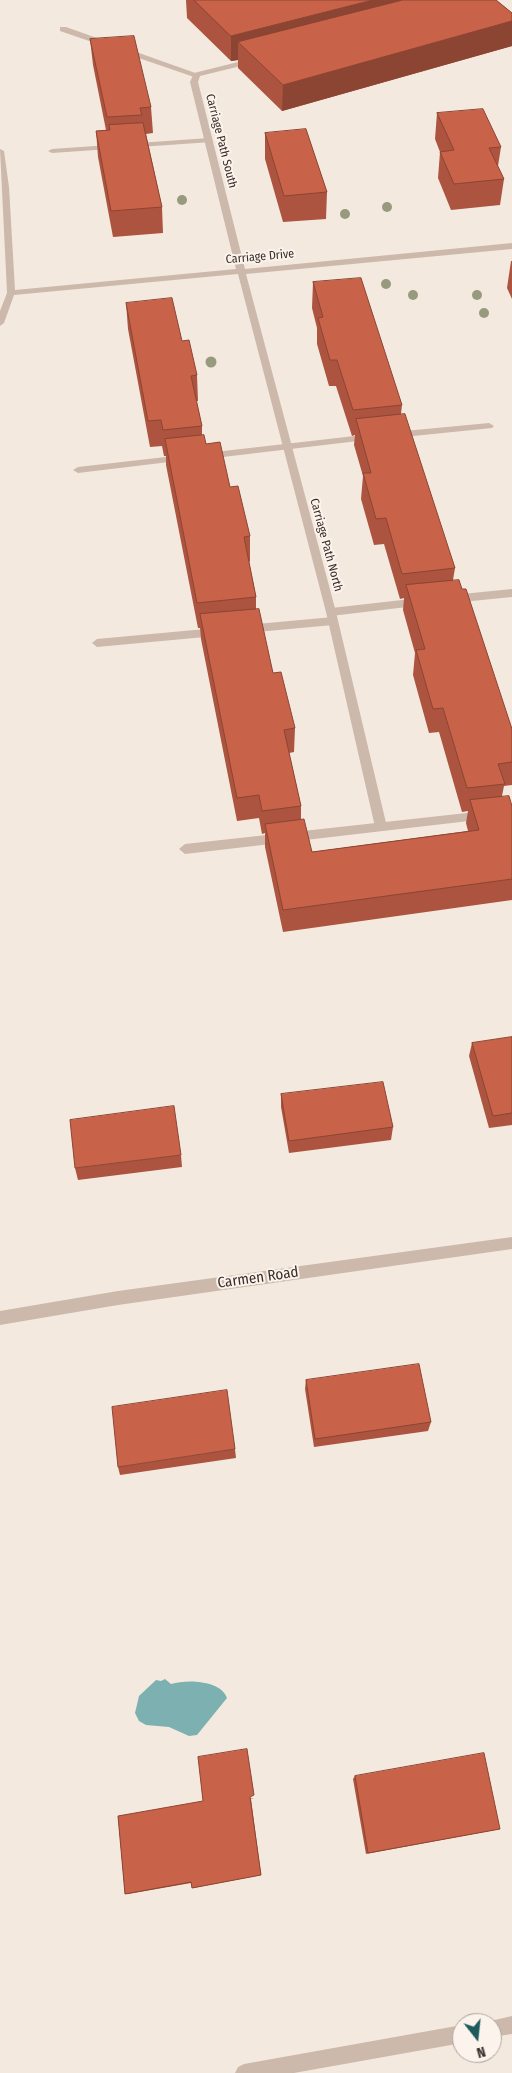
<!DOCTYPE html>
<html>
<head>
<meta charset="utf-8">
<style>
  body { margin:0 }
  #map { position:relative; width:512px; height:2073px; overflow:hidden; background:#f4e9df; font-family:"Fira Sans Condensed",sans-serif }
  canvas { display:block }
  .north { position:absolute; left:452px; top:2013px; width:50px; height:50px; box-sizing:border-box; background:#fbf3ec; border:1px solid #aea49e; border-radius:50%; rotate:164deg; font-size:14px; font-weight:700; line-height:20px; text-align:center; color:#3a2e2a }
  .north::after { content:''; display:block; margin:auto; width:18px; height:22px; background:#1e5b5d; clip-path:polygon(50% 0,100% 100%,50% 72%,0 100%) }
</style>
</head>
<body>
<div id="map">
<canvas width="512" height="2073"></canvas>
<div class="north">N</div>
</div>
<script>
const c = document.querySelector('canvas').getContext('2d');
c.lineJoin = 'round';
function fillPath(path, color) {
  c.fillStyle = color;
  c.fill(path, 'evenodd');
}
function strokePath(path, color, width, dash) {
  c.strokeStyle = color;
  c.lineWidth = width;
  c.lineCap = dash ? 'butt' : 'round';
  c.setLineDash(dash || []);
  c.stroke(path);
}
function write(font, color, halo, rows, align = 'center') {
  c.font = font + ' "Fira Sans Condensed",sans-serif';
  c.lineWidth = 4;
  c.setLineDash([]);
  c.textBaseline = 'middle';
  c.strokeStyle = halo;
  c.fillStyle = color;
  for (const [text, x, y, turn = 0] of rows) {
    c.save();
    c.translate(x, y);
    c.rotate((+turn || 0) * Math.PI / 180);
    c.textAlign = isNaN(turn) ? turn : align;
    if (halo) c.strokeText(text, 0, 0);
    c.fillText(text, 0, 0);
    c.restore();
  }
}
const water = new Path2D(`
  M165,1679L171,1684C189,1679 221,1681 227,1698L197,1735L189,1736L169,1727L146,1725L139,1721L135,1713L139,1696L156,1680L161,1681Z`);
const service = new Path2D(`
  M60,27H66L201,75L194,77L60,31Z
  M209,138L213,140L212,142L52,153L48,151L52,149Z
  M489,423L494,426L492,428L394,438L389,435L394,432Z
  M372,434L377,437L375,439L206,459L201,456L206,453Z
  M183,455L188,458L186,460L78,473L73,470L78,467Z
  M512,589V597L452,603L447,599L452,595Z
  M420,598L424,599V605L331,616L326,612L331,608Z
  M333,617L338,621L333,625L246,633L241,629L246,625Z
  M216,628L221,632L216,636L97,647L92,643L97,639Z
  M512,808V816L185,854L179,849L185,844Z`);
const minor = new Path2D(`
  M254,58H257V62L200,76L198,82L245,269L512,243V249L246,274L336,612L387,827L381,831L375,827L326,612L238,274L14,295L4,323L0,326V311L7,293L0,149L4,151L9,187L15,290L236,269L190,82L194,73Z
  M512,1237V1249L118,1305L0,1325V1311L118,1291Z
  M512,2016V2034L492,2037V2023L486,2022Z
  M462,2025V2043L294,2073H235L238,2067L244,2064Z`);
const trees = [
  [182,200,5],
  [387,207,5],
  [345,214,5],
  [386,284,5],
  [413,295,5],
  [477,295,5],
  [484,313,5],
  [211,362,5.5]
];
const wall = new Path2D(`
  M186,0H496L512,13V46L282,111L238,68V60L231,61L187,18Z
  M90,39L151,107L153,133L146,134L162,207L163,233L113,237L98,157L96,131L106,130L93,65Z
  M437,113L501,147L498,166L504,179L500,205L451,210L438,178L440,152L435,139Z
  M265,133L327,192L326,219L283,222L265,159Z
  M511,261H512V299L507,288Z
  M313,282L402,405L401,414L455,568L453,580L512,729V785L504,786L502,796L512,806V900L283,932L265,847V833L262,834L259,818L237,821L201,639L200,628H198L166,465V456H164L162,446L150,447L128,329L126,303L182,341L197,375L198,401H196L202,426V435L206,444L230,487L250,536V561L249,562L256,597V609L273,673L295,728L294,752L289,753L301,806V819L312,852L468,831L466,823L468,811L462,812L439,732L429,733L413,675L415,653L403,610L404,598L400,599L384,544L374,545L361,499L363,476L354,445L355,435L352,436L336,386H329L317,344V328L312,308Z
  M512,1037V1125L489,1128L469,1056L472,1043Z
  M281,1094L393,1127L391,1140L289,1153L281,1107Z
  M181,1155L182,1167L78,1180L75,1168Z
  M306,1380L431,1422L428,1431L314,1447L305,1389Z
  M235,1449L236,1458L120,1475L118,1467Z
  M355,1776L500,1829L366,1854L353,1779Z
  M254,1798L251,1799L261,1875L193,1888H192L191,1883L128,1894H125L118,1816Z`);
const shadedWall = new Path2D(`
  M373,0H464L238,42V60L231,61V36Z
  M512,21V46L282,111L283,85Z`);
const building = new Path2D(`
  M194,0H373L231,36Z
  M403,0H496L512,13V21L283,85L238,42Z
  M134,36L151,107L140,108L142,115L107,117L90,39Z
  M483,109L501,147L489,148L504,179L454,184L440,152L454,150L437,113Z
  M143,123L162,207L111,211L96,131L110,130L109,125Z
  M306,129L327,192L284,196L265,133Z
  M361,278L402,405L353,410L337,360H330L318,318L323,317L313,282Z
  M172,298L182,341L189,340L197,375L191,376L202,426L163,430L161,420L148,421L126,303Z
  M405,414L455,568L402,574L386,518L376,519L363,473H371L356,419Z
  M204,435L206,444L220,442L230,487L238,486L250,536L244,537L256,597L197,603L165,439Z
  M459,580L462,589H466L512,729V762L498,764L505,784L467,788L443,708L433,709L416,650L425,649L406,585Z
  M259,609L273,673L281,672L295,728L284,730L301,806L262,811L259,795L237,798L200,614Z
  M509,796L512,806V879L283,910L265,824L304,819L312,852L479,830L470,800Z
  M512,1037V1113L493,1116L472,1043Z
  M383,1082L393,1127L289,1141L281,1094Z
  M174,1106L181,1155L75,1168L70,1120Z
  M419,1364L431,1422L315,1439L306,1380Z
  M227,1390L235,1449L118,1467L112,1407Z
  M247,1749L254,1795L250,1797L261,1875L192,1888L191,1882L125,1894L118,1816L203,1801L198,1757Z
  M484,1753L500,1829L368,1853L355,1776Z`);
const farStreetnames = [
  ["Carriage Path South",221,141,76],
  ["Carriage Drive",260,257,-5],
  ["Carriage Path North",326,545,75]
];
const streetNames = [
  ["Carmen Road",258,1278,-8]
];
fillPath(water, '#7db1b1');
fillPath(service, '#ccb9ab');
fillPath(minor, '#ccb9ab');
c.fillStyle = '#979a7d';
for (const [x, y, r] of trees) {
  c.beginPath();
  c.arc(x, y, r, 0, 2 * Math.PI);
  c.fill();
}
fillPath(wall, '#ac543f');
fillPath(shadedWall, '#8c4533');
fillPath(building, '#c86249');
strokePath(building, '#8c4533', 1);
write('12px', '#3a2e2a', '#fbf3ec', farStreetnames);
write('15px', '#3a2e2a', '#fbf3ec', streetNames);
</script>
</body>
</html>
